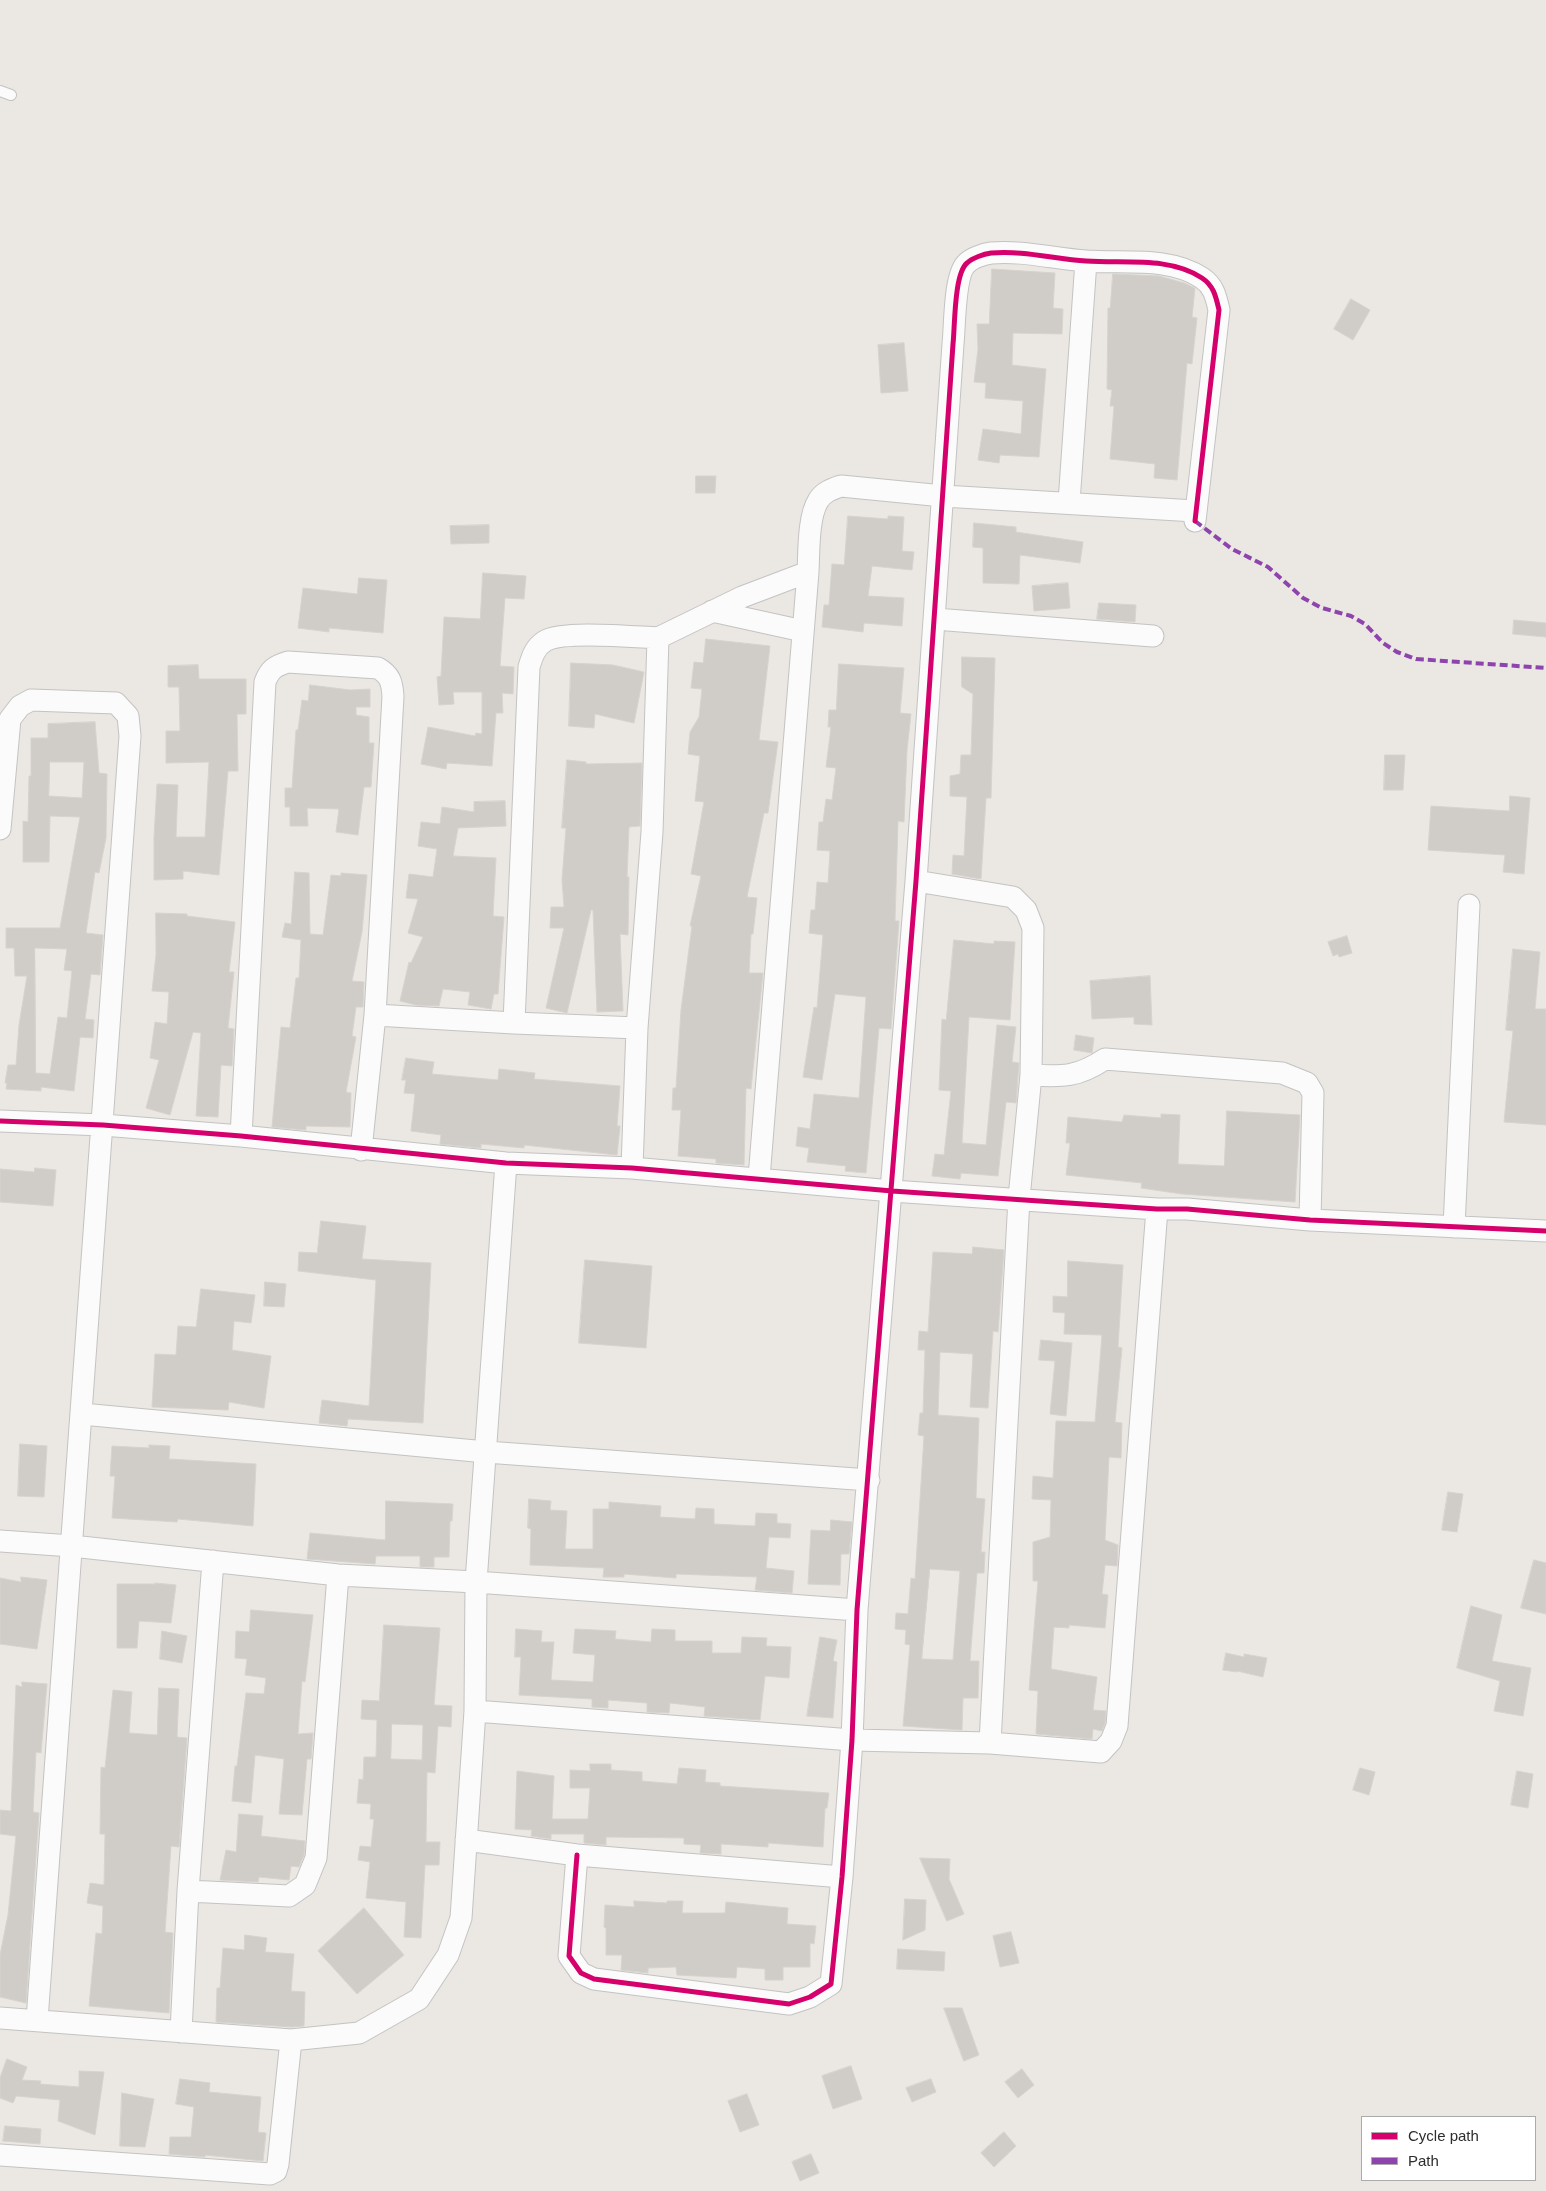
<!DOCTYPE html>
<html>
<head>
<meta charset="utf-8">
<style>
  body { margin:0 }
  #map { position:relative; width:1546px; height:2191px; overflow:hidden; background:#ebe7e2; font-family:Helvetica,sans-serif }
  canvas { display:block }
  .legend { position:absolute; left:1361px; top:2116px; width:175px; height:65px; box-sizing:border-box; background:#fff; border:1px solid #ababab; margin:0; padding:6px 9px; list-style:none; font-size:15px; color:#2d2d2d }
  .legend li { display:flex; align-items:center; gap:10px; height:25px }
  .legend b { width:25px; border:1px solid #ababab }
</style>
</head>
<body>
<div id="map">
<canvas width="1546" height="2191"></canvas>
<ul class="legend">
<li><b style="height:6px;background:#d6006c"></b>Cycle path</li>
<li><b style="height:6px;background:#8e44ad"></b>Path</li>
</ul>
</div>
<script>
const c = document.querySelector('canvas').getContext('2d');
c.lineJoin = 'round';
function fillPath(path, color) {
  c.fillStyle = color;
  c.fill(path, 'evenodd');
}
function strokePath(path, color, width, dash) {
  c.strokeStyle = color;
  c.lineWidth = width;
  c.lineCap = dash ? 'butt' : 'round';
  c.setLineDash(dash || []);
  c.stroke(path);
}
const building = new Path2D(`
  M992,269L1055,273L1053,308L1063,309L1062,334L1013,333L1012,365L1046,369L1039,457L1000,455L999,463L978,460L983,429L1021,434L1023,401L985,398L986,383L974,382L978,349L977,324H989Z
  M1113,274L1159,276L1184,283L1195,288L1192,317L1197,318L1192,364L1187,363L1177,480L1154,478L1155,464L1110,459L1114,406H1110L1112,390L1107,389L1108,308H1110Z
  M1351,299L1370,310L1353,340L1334,329Z
  M904,343L908,391L881,393L878,345Z
  M696,476H716L715,493H696Z
  M848,516L888,519V516L904,517L902,551L914,552L912,570L872,566L868,596L904,598L902,626L864,623L863,632L822,627L824,605H829L832,564L844,565Z
  M974,523L1016,527V532L1083,542L1080,563L1020,555L1019,584L983,583V548L973,547Z
  M489,525V543L451,544L450,526Z
  M483,573L526,576L524,599L505,598L500,666L514,667L513,694L502,693L503,713H496L492,766L447,763L446,769L421,764L428,727L475,736L476,733L482,734V692H453L454,704L439,705L437,677L441,676L444,617L480,619Z
  M359,578L387,580L383,633L329,628V632L298,628L303,588L357,594Z
  M1068,583L1070,608L1034,611L1032,586Z
  M1099,603L1136,605L1135,622L1097,619Z
  M1514,620L1546,623V637L1513,634Z
  M706,639L770,646L759,740L778,742L768,813H764L747,897L757,898L753,934H751L749,973H763L751,1089L746,1088L744,1165L716,1163V1159L678,1156L681,1110H672L673,1088H676L681,1010L692,926H690L701,876L691,874L704,802L695,801L700,756L688,754L690,732L699,717L702,689L691,688L694,662L703,663Z
  M962,657L995,658L991,798H986L981,879L952,874L953,855L964,856L967,797L950,796V776L960,774L961,755H971L973,694L962,687Z
  M571,663L613,665L644,672L634,723L595,714L594,728L569,726Z
  M839,664L904,668L900,713L911,714L907,750L904,822L898,821L895,921H899L891,1029L879,1028L866,1173L845,1171L846,1166L807,1162L809,1148L796,1146L798,1127L810,1129L814,1094L859,1098L866,997L835,994L822,1080L803,1077L814,1007L817,1008L823,935L809,933L811,910H815L817,882L828,883L830,851L817,850L819,822H823L826,799L832,800L836,768L826,767L831,727H828L829,710H836Z
  M198,665L199,679H246V714H237L238,771H228L219,875L183,871V879L154,880V837L157,784L178,785L176,837H205L209,762L166,763V731H180L179,687H168V666Z
  M310,685L350,690L370,689V707H356V715L369,717V743H374L371,787H364L358,835L336,832L339,809L307,808L308,826H290V807H285V788H292L296,730H298L302,700L308,701Z
  M95,722L99,773L107,774L106,838L99,873L95,872L86,933L103,935L100,975L91,974L85,1019L94,1020L93,1038L80,1037L74,1091L41,1087V1091L6,1089L7,1083H5L8,1065H16L19,1025L27,976H15L14,948H6V928H60L80,817L50,816L49,862H23V821L28,822L29,776H31V738H48V724ZM50,762H84L82,798L49,796ZM35,948L67,949L64,970L72,971L67,1018L58,1017L50,1074L36,1073Z
  M1385,755H1405L1403,790H1384Z
  M567,760L586,762V764L642,763L640,826L629,827L627,877H629L628,935L620,934L623,1011L597,1012L593,910H591L567,1013L546,1008L564,928H550L551,907H564L562,880L566,828H562Z
  M1510,796L1530,798L1524,874L1503,872L1505,855L1428,850L1431,806L1509,811Z
  M505,801L506,826L458,828L453,856L496,858L493,916L504,917L498,994H494L491,1009L468,1005L470,992L443,989L439,1006L416,1005L400,1001L409,962L411,963L423,937L408,933L418,899L406,898L409,874L433,877L437,849L418,846L421,822L440,824L442,807L474,812V802Z
  M295,872L309,873L310,934L323,935L331,875L341,876V873L367,875L362,932L352,981L364,982L363,1007H356L352,1036L356,1037L346,1092L351,1093L350,1127L306,1126V1130L272,1127L281,1027L290,1028L296,978H299L301,940L282,937L285,923L291,924Z
  M156,913L187,914V916L235,922L229,972H234L228,1028L234,1029L232,1066L221,1065L218,1117L196,1116L201,1033L193,1032L170,1115L146,1108L159,1060L150,1058L155,1022L167,1024L169,992L152,991L156,955Z
  M1347,936L1352,953L1339,957L1338,954L1333,956L1328,942Z
  M954,940L994,944V941L1015,942L1010,1020L969,1017L962,1143L986,1145L997,1025L1016,1027L1012,1062L1019,1063L1016,1103L1006,1102L998,1176L961,1173L960,1179L932,1176L935,1154L944,1155L951,1091L939,1090L942,1019L946,1020Z
  M1513,949L1540,952L1535,1009H1546V1125L1504,1122L1513,1031L1506,1030Z
  M1150,976L1152,1025L1134,1024V1017L1092,1019L1090,981Z
  M1076,1035L1094,1038L1092,1053L1074,1050Z
  M406,1058L434,1062L432,1074L498,1080L499,1069L535,1073L534,1079L620,1086L617,1126H620L617,1155L524,1145V1148L481,1144V1148L440,1144L441,1135L411,1131L415,1094L404,1093L406,1080H402Z
  M1227,1111L1300,1115L1295,1202L1182,1194L1141,1188L1142,1183L1066,1175L1070,1143H1066L1068,1117L1122,1122L1124,1115L1161,1118V1114L1180,1115L1178,1164L1224,1166Z
  M35,1168L56,1170L53,1206L0,1202V1169L34,1172Z
  M321,1221L366,1226L362,1259L431,1263L423,1423L348,1419L347,1426L319,1423L322,1400L369,1406L376,1280L298,1271L299,1252L317,1253Z
  M973,1247L1004,1250L998,1332L993,1331L988,1408L970,1407L973,1354L940,1352L938,1415L979,1418L976,1498L985,1499L981,1552H985L984,1573H977L970,1661H979L978,1698H963L962,1730L903,1726L910,1645L905,1644L906,1630L895,1629L896,1613L908,1614L911,1578L915,1579L924,1436L918,1435L920,1413H923L925,1350H918L919,1331L928,1332L933,1252L972,1254ZM930,1569L960,1571L953,1660L922,1659Z
  M585,1260L652,1266L646,1348L579,1343Z
  M1068,1261L1123,1265L1118,1347L1122,1348L1115,1422L1122,1423L1121,1458L1109,1457L1105,1540L1118,1545L1117,1566L1105,1565L1102,1594L1108,1595L1105,1628L1069,1625V1628L1054,1627L1051,1669L1097,1677L1093,1710L1106,1711L1105,1723L1102,1731L1093,1729L1092,1739L1036,1734L1038,1691L1029,1690L1038,1581H1033V1542L1050,1537L1051,1500L1032,1499L1033,1476L1053,1478L1056,1421L1095,1422L1102,1335L1064,1334L1065,1313L1053,1312V1296L1067,1297Z
  M265,1282L286,1284L284,1307L264,1306Z
  M201,1289L255,1295L251,1323L234,1321L232,1350L271,1356L264,1408L229,1402L228,1410L152,1407L155,1354L176,1355L178,1326L196,1327Z
  M1041,1340L1072,1343L1066,1416L1050,1414L1055,1361L1039,1360Z
  M20,1444L47,1446L44,1497L18,1496Z
  M149,1445L170,1446L169,1459L256,1464L253,1526L178,1519L177,1522L112,1518L115,1476H110L112,1446L149,1448Z
  M1448,1492L1463,1494L1457,1532L1442,1530Z
  M529,1499L551,1501L550,1510L567,1511L565,1549H593V1509H609V1502L661,1506L660,1517L695,1519L696,1508L714,1509V1524L755,1526L756,1513L777,1514V1523L791,1524L790,1538L769,1537L766,1568L794,1571L792,1593L755,1590L757,1577L676,1574V1578L624,1574V1577H603L604,1568L530,1565L531,1529L528,1528Z
  M386,1501L453,1504L452,1521H450L449,1557H434V1567H420V1556H376L375,1564L307,1559L310,1533L385,1540Z
  M831,1520L852,1522L849,1554H841L840,1585L808,1584L811,1530L830,1531Z
  M1534,1560L1546,1563V1614L1521,1608Z
  M21,1577L47,1580L37,1649L0,1644V1578L21,1582Z
  M155,1583L176,1585L171,1623L139,1621L137,1648H117V1584H155Z
  M1471,1606L1502,1615L1492,1661L1531,1668L1523,1716L1494,1711L1500,1681L1457,1668Z
  M251,1610L313,1615L305,1682L302,1681L298,1734L313,1733L311,1759H307L302,1815L279,1814L284,1759L255,1755L251,1803L232,1801L235,1766H237L246,1693L264,1694L266,1678L245,1675L247,1659L235,1658L236,1631L249,1632Z
  M384,1625L440,1628L434,1705L452,1706L451,1727L438,1726L435,1773L427,1772L426,1842H440L439,1865H425L421,1938L404,1937L406,1902L366,1898L370,1862L358,1860L360,1846L371,1847L374,1819H370L371,1804L357,1803L359,1779L363,1780L364,1757H376L377,1720L361,1719L362,1700L379,1701ZM392,1724L423,1725L422,1760L391,1759Z
  M516,1629L542,1631L541,1642H554L551,1680L593,1682L595,1655L573,1653L575,1629L616,1631L615,1639L651,1642L652,1629L675,1630V1641H712V1653H741L742,1637L767,1638L766,1646L791,1647L789,1678L765,1676L760,1720L704,1716L705,1707L670,1703L669,1713L647,1712V1703L608,1700V1708L592,1707V1699L519,1695L521,1657H515Z
  M162,1631L187,1636L182,1663L160,1659Z
  M820,1637L837,1640L833,1661L837,1662L833,1718L807,1716Z
  M1226,1653L1244,1657V1654L1267,1658L1263,1677L1237,1671V1672L1223,1670Z
  M22,1682L47,1684L41,1753L36,1752L33,1812L39,1813L26,2003L0,1997V1955L8,1915L16,1836L0,1834V1810L11,1811L16,1685L22,1687Z
  M159,1688L179,1689L177,1737L187,1738L179,1847L171,1846L165,1932L173,1933L169,2013L89,2006L96,1933L102,1934L103,1906L87,1903L90,1883L104,1885L105,1834H100L101,1767L105,1768L113,1690L132,1692L129,1733L157,1735Z
  M590,1764H611V1770L642,1772V1781L677,1784L679,1768L706,1770L705,1782L720,1783V1786L829,1793L827,1808H825L823,1847L768,1843V1847L721,1844V1854L700,1853L701,1845L684,1844V1838L606,1837V1845L584,1843V1834H551V1839L531,1836L532,1830L515,1829L517,1771L554,1776L552,1819H588L590,1788H570V1770L590,1771Z
  M1360,1768L1375,1772L1369,1795L1353,1790Z
  M1517,1771L1533,1774L1528,1808L1511,1805Z
  M239,1814L263,1816L261,1836L305,1841L304,1855L299,1867L291,1866L289,1880L259,1877L258,1882L220,1880L226,1850L236,1852Z
  M920,1858L950,1859L949,1879L964,1914L947,1921Z
  M905,1899L926,1900L925,1930L903,1940Z
  M634,1901L667,1903V1901H683L682,1913H725L726,1902L788,1908L787,1924L816,1926L814,1944L810,1943V1967H783V1980H765V1969L737,1967L736,1978L677,1975L676,1967L648,1968V1973L621,1970L622,1955H606V1928L604,1927L605,1905L634,1907Z
  M364,1908L404,1955L357,1994L318,1951Z
  M1011,1932L1019,1963L1000,1967L993,1936Z
  M245,1935L267,1938L265,1952L294,1954L291,1991L305,1992L304,2026L291,2027L216,2022L217,1988H220L223,1948L244,1950Z
  M898,1949L945,1952L944,1971L897,1969Z
  M944,2008H962L979,2055L964,2061Z
  M7,2059L27,2067L22,2080L41,2081L40,2084L79,2087V2071L104,2072L95,2135L58,2121L60,2100L16,2096L13,2103L0,2098V2078Z
  M851,2066L862,2099L833,2109L822,2076Z
  M1022,2069L1034,2085L1018,2098L1005,2082Z
  M180,2079L210,2083L209,2092L261,2097L258,2132L266,2133L263,2161L205,2155V2157L169,2154L170,2137H191L194,2107L176,2104Z
  M931,2079L936,2092L912,2102L906,2088Z
  M122,2093L154,2099L145,2147L120,2146Z
  M747,2094L759,2125L740,2132L728,2101Z
  M5,2126L41,2129L40,2144L3,2141Z
  M1004,2132L1016,2146L994,2167L981,2153Z
  M811,2154L819,2173L800,2181L792,2162Z`);
const lane = new Path2D(`
  M0,91L11,95`);
const street = new Path2D(`
  M1069,502L1086,261
  M712,611L803,631
  M935,619L1153,636
  M658,638L742,597L808,572
  M0,829L10,719L20,706L31,700L116,703L128,716L130,736L37,2020
  M916,881L1013,897L1026,910L1033,928L1031,1075L1019,1198L990,1743
  M375,1015L514,1023L637,1028
  M514,1023L529,667C532,657 535,647 545,641C563,630 634,637 658,638L652,832L637,1028L632,1168
  M1031,1075C1063,1077 1078,1077 1105,1059L1282,1073L1307,1083L1313,1093L1310,1220
  M0,1121L103,1125L241,1136L506,1163L632,1168L892,1191L1157,1209H1187L1310,1220L1546,1231
  M241,1136L265,682C270,669 275,666 288,662L378,668C390,675 392,682 393,696L375,1015L361,1150
  M759,1178L808,572C809,553 808,517 818,501C823,492 832,489 841,486L943,496L1195,511
  M1454,1227L1469,905
  M82,1414L486,1452L869,1480
  M0,1541L72,1546L338,1575L476,1582L857,1610
  M475,1711L852,1740L990,1743L1101,1752L1111,1741L1117,1726L1157,1209
  M466,1840L577,1855L842,1877
  M577,1855L569,1956L581,1973L594,1979L789,2004L810,1997L831,1984L842,1877L852,1740L857,1610L916,881L953,344C955,326 954,274 967,263C972,258 984,254 991,253C1022,250 1055,259 1086,261C1123,264 1169,256 1202,278C1214,286 1216,297 1219,310L1195,521
  M188,1891L289,1896L305,1885L316,1858L338,1575
  M0,2018L291,2040L359,2033L419,1999L448,1955L461,1918L475,1711L476,1582L506,1163
  M181,2032L188,1891L213,1561
  M0,2155L270,2174L276,2171L278,2164L291,2040`);
const quiet = new Path2D(`
  M1195,521L1232,549L1268,567L1303,598L1322,608L1351,616L1365,624L1383,643L1397,652L1416,659L1546,668`);
const cycleway = new Path2D(`
  M0,1121L103,1125L241,1136L506,1163L632,1168L892,1191L1157,1209H1187L1310,1220L1546,1231
  M577,1855L569,1956L581,1973L594,1979L789,2004L810,1997L831,1984L842,1877L852,1740L857,1610L916,881L953,344C955,326 954,274 967,263C972,258 984,254 991,253C1022,250 1055,259 1086,261C1123,264 1169,256 1202,278C1214,286 1216,297 1219,310L1195,521`);
fillPath(building, '#d0cdc9');
strokePath(building, '#d6d3ce', 1);
strokePath(lane, '#c4c3c3', 12);
strokePath(street, '#c4c3c3', 23);
strokePath(lane, '#fcfbfb', 10);
strokePath(street, '#fcfbfb', 21);
strokePath(quiet, '#8e44ad', 4, [8, 4]);
strokePath(cycleway, '#d6006c', 5);
</script>
</body>
</html>
